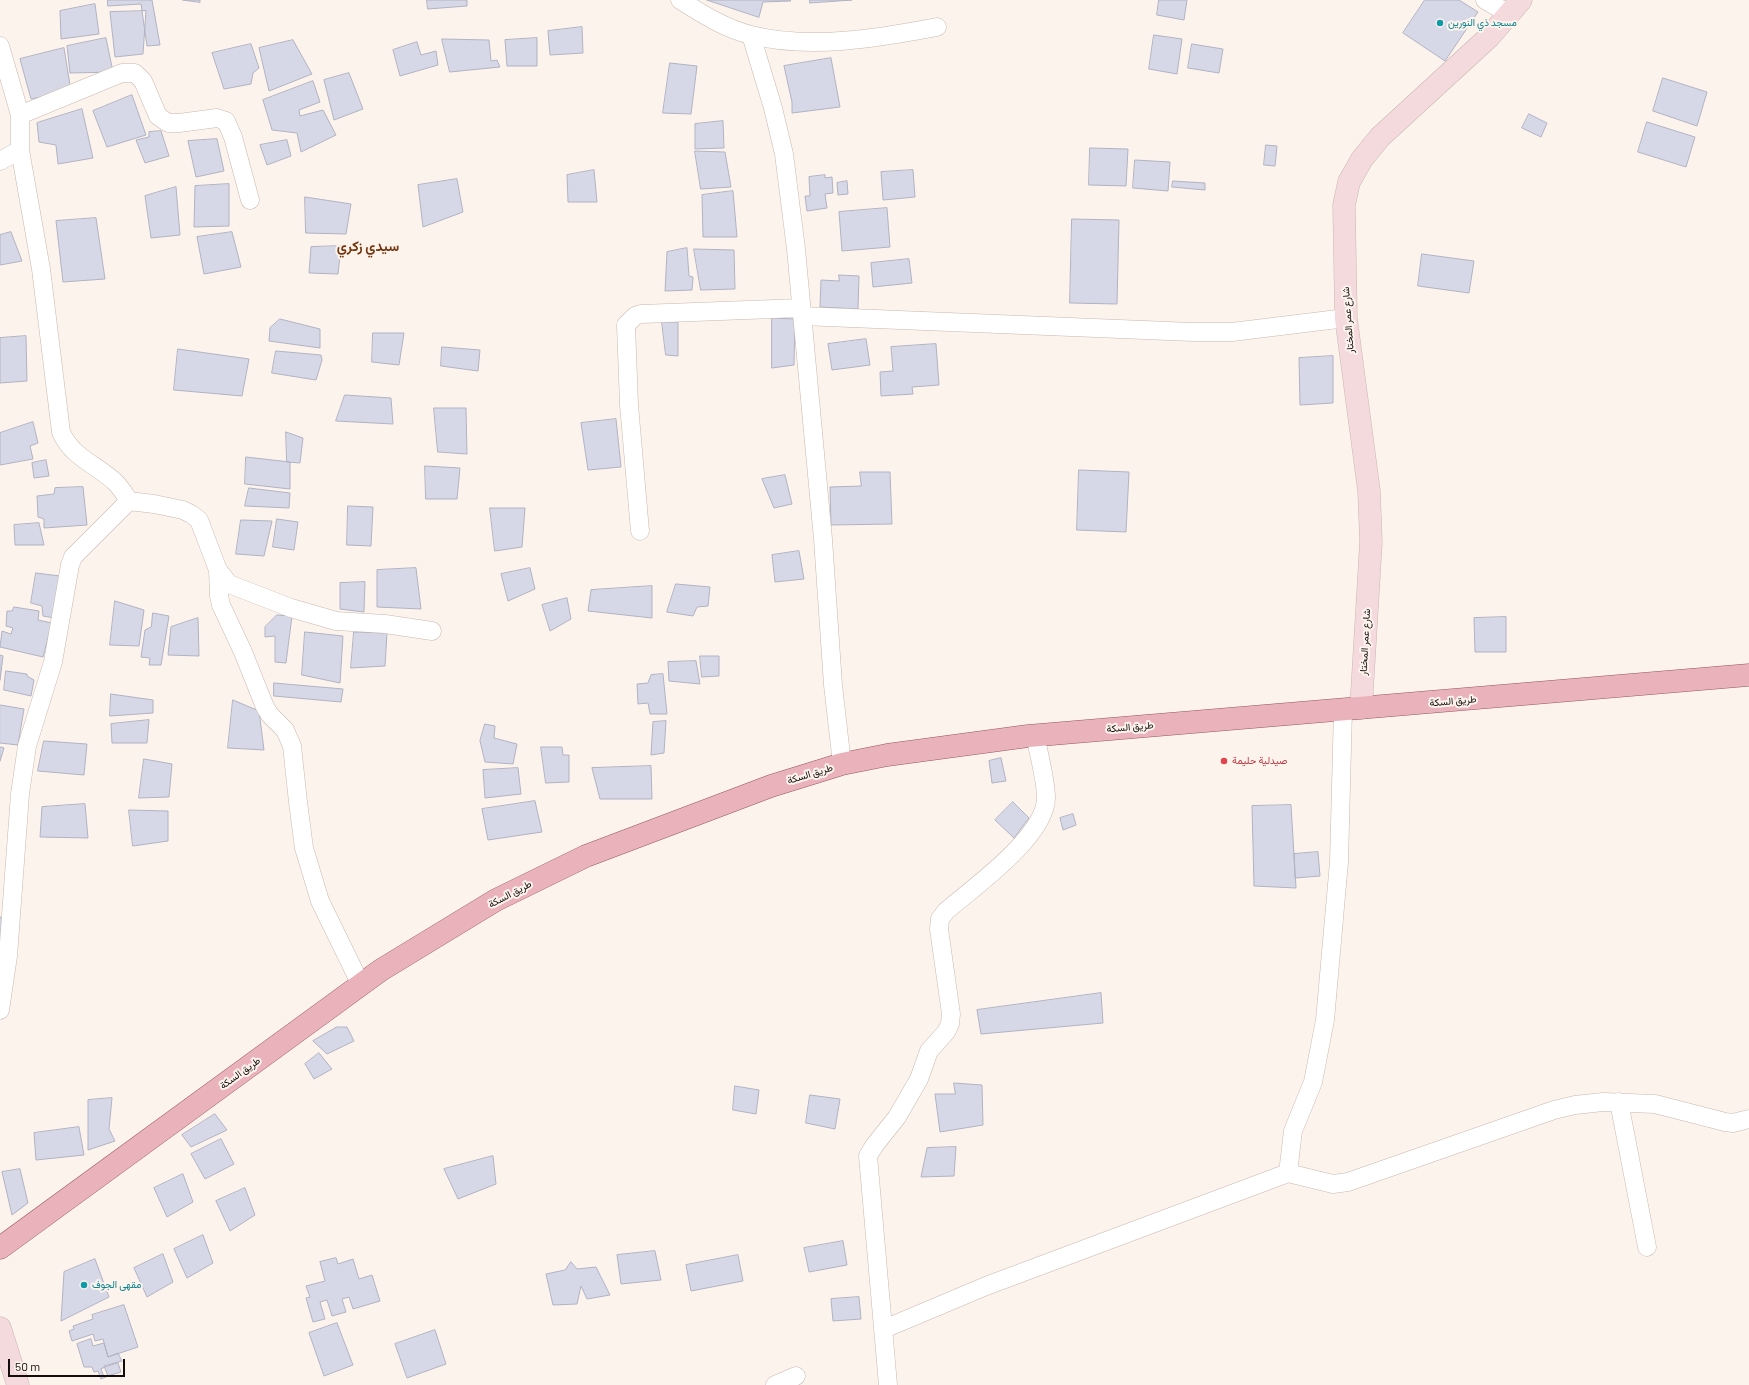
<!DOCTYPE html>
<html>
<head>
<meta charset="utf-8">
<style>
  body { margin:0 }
  #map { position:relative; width:1749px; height:1385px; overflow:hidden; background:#fdf3ed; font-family:Barlow,sans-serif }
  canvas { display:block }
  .scale { position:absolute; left:8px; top:1359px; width:117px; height:18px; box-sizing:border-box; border:2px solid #120d0a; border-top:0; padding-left:5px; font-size:12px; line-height:14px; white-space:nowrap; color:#120d0a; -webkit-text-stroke:3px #fdf3ed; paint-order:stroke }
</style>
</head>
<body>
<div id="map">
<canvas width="1749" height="1385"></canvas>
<div class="scale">50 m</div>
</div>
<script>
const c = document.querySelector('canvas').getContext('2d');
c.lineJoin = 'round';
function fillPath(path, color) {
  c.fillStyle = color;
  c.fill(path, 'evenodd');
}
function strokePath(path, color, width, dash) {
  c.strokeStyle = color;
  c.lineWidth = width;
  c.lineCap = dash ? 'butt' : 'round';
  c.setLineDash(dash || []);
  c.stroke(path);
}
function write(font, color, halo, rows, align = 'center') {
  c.font = font + ' Barlow,Vazirmatn,sans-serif';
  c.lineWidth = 4;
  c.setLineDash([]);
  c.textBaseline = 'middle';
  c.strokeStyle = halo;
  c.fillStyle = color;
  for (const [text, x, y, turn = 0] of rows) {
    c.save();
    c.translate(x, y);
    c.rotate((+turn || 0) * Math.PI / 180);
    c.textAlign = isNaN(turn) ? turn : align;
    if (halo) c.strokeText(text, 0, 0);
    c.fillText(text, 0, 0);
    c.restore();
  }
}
const building = new Path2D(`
  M108,0H152L160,45L147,46L141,4L108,6Z
  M183,0H200V2Z
  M427,0H467V6L428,9Z
  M707,0H790L791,1L763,2L759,17Z
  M810,0H852L810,3Z
  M1159,0H1187L1184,20L1157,15Z
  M1425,0H1459L1478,12L1445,61L1403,33Z
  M95,4L99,34L61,39L60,11Z
  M146,11L143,54L115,57L110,12Z
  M582,27L583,53L550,55L548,31Z
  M1154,35L1182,39L1177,74L1149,69Z
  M106,38L113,72L70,73L67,46Z
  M537,38V66H507L505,40Z
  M442,39L489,40L491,61L497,60L500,67L450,72Z
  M293,40L312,74L269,91L259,48Z
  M417,42L421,55L436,51L438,65L400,76L393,50Z
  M251,44L259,68L253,73L251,84L224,89L212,53Z
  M1192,44L1223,49L1219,73L1188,68Z
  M64,48L71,91L31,99L20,59Z
  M831,58L840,107L792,113V102L784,66Z
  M670,63L697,66L691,114L663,113Z
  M349,73L363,109L334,120L324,80Z
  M1663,78L1707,92L1697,126L1653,111Z
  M313,81L320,102L299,110L300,116L323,110L336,135L301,152L297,133L272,130L263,100Z
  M132,95L146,135L107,147L93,111Z
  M82,109L93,158L58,164L56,145L39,142L37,123Z
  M1529,114L1547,123L1541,137L1522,128Z
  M723,121L724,148L695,149V124Z
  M1647,122L1695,137L1686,167L1638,152Z
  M161,131L169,156L145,163L136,140L149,137V132Z
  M217,139L224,171L196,177L188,141Z
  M287,140L291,156L267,165L260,145Z
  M1266,145L1277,146L1275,166L1264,165Z
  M1090,148L1128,149L1126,186L1089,185Z
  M695,151L725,152L731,187L701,189Z
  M1135,160L1170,162L1168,191L1133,188Z
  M594,170L597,202H568L567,175Z
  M913,170L915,197L883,200L881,172Z
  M825,175V178L832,177L833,193L825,194L827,208L807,211L805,196H810L809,177Z
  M457,179L463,212L423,227L418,185Z
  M847,181L848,194L838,195L837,183Z
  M1173,181L1205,183V190L1172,187Z
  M229,184V226L194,227L195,186Z
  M176,187L180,235L151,238L145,196Z
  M733,191L737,237H703L702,195Z
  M305,197L351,204L346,234L306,233Z
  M887,208L890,247L842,251L839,212Z
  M96,218L105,279L63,282L56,221Z
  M1072,219L1119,220L1117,304L1070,303Z
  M11,232L22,261L0,265V235Z
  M232,232L241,267L204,274L197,237Z
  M341,246L338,274L309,273L311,247Z
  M687,248L689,276L693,277L692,290L665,291L667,252Z
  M694,249L734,250L735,289L701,290Z
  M1422,254L1474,261L1469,293L1418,286Z
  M909,259L912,283L873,287L871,263Z
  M839,275L859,276L858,309L820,307L821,280L839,281Z
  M772,318L795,319L794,365L772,368Z
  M280,319L320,329V348L269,341L270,328Z
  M662,322H678V356L666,355Z
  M373,333H404L399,365L372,362Z
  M26,336L27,381L0,383V338Z
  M866,339L870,365L832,370L828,344Z
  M936,344L939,385L912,387L913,394L881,396L880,372L893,371L891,347Z
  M442,347L480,350L478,371L441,366Z
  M178,349L249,359L242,396L174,390Z
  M276,351L321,355L322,360L316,380L272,373Z
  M1333,356V403L1300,405L1299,358Z
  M345,395L391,398L393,424L336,421Z
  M434,408H466L467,454L438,452Z
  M616,419L621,467L588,470L581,423Z
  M33,422L38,443L30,446L33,459L0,465V433Z
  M286,432L303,438L300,463L287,462Z
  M246,457L290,462V489L245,484Z
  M46,460L49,476L34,478L32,463Z
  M425,466L460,468L457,499H426Z
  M1079,470L1129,472L1126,532L1077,530Z
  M860,472H890L892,524L831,525L830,487L861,486Z
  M785,475L792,504L774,508L762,479Z
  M83,487L87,525L44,528V519L38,517L37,496L54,494L55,488Z
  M249,488L290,493L289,508L245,506Z
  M348,506L373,507L371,546L347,545Z
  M490,508H525L522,547L495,551Z
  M277,519L298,522L294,550L273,547Z
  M241,520L272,521L264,556L236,554Z
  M39,523L44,545H15L14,525Z
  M799,551L804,579L775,582L772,555Z
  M416,568L421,609L377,607V570Z
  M530,568L535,589L508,601L501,574Z
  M36,573L60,576L54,618L43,616L42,606L31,603Z
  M365,582L364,612L340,609V583Z
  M676,584L710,587L708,606L697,607L693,616L667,612Z
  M652,586V618L588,611L591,590Z
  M567,598L571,619L550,631L542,605Z
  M115,601L144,610L139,646L110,645Z
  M14,607L39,611L38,620L52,623L43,657L0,647L2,631L11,634L13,628L6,626L7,611H12Z
  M153,613L169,616L161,665H149L150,658L141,657L145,630L151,627Z
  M277,615L292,616L286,663L275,662V636L265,637V627Z
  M1506,617V652H1475L1474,618Z
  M198,618L199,656L168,655L171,627Z
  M305,632L343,636L340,683L302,675Z
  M354,632L387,633L385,666L351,668Z
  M0,655L3,656L0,680Z
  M700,656H719V676L702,677Z
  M696,661L700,684L669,681L668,662Z
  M6,671L27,674V676L34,680L31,696L4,690Z
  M663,674L667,714H650L648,703L638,704L637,684L648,683L651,675Z
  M274,683L343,689L341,702L274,696Z
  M111,694L153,700V713L110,716Z
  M233,700L259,711L264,750L228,748Z
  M0,705L24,709L18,745L0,743Z
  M149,720L147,743H112L111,724Z
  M666,721L664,753L651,755L653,722Z
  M485,724L495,726L494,738L517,744L513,764L485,762L480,741Z
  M44,741L87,744L84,775L38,771Z
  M0,747L4,748L0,761Z
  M541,747H562L563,755H569V782L546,783Z
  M1001,758L1006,781L992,783L989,761Z
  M144,759L172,764L169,797L139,798Z
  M651,766L652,799H600L592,768Z
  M518,768L521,794L485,798L483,770Z
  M535,801L542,832L488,840L482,809Z
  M1013,802L1029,818L1014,838L995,820Z
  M85,804L88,838L40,837L42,807Z
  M1291,805L1296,888L1254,886L1252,806Z
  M129,810L168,811V841L133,846Z
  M1073,814L1076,825L1063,830L1060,818Z
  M1318,852L1320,876L1295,878L1294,854Z
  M0,917L4,918L2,939L0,938Z
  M1101,993L1103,1023L981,1034L977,1010Z
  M337,1027H347L354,1041L327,1054L313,1041Z
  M319,1053L332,1069L314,1079L305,1064Z
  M954,1083L982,1085L983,1125L940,1132L935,1094H955Z
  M735,1086L759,1090L756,1114L733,1110Z
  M810,1095L840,1099L835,1129L806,1123Z
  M112,1098L109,1129L115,1141L88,1150V1100Z
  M215,1114L227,1130L191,1147L182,1135Z
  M79,1127L84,1155L36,1160L34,1133Z
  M221,1139L234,1164L205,1179L191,1154Z
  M956,1147L954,1176L921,1177L927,1148Z
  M493,1156L496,1184L458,1199L444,1169Z
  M20,1169L28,1203L12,1215L2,1172Z
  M183,1174L193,1202L167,1217L154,1188Z
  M245,1188L255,1215L230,1231L216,1201Z
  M203,1235L213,1263L187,1278L174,1249Z
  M843,1241L847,1265L809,1272L804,1248Z
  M655,1251L661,1280L621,1284L617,1255Z
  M163,1254L173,1282L147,1297L134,1268Z
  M738,1255L743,1281L691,1291L686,1265Z
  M336,1258L338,1264L353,1259L359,1279L372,1275L380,1301L353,1309L349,1297L342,1299L346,1312L332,1316L327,1300L320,1302L325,1319L313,1322L306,1298L310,1297L306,1286L325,1281L320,1262Z
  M95,1259L109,1297L61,1321L64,1272Z
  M571,1262L577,1269L596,1267L610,1295L587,1299L581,1286L577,1304L553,1305L546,1274L565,1270Z
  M859,1297L861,1319L833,1321L831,1299Z
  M124,1305L138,1347L108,1357L103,1339L95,1341L93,1334L72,1341L69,1331L74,1329L73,1326L93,1319L92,1315Z
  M337,1323L353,1365L324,1376L309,1333Z
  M435,1330L446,1364L407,1378L395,1344Z
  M91,1339L93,1346L104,1343L108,1357L118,1353L122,1361L104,1366L108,1376L101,1379L98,1371L94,1372L92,1367H84L77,1344Z
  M118,1363L121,1372L104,1377L101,1369Z`);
const street = new Path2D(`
  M680,0C702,14 726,29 751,35C810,50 879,38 937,27
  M1485,0L1509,14
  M751,35L773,108L784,154L796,249L823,539L833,685L842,764
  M0,46L20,115V150L41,269L61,432C72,458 98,465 116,483C121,488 125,495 129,501L154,504L183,510L191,514L199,520L218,570L229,584L291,608L336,621L385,624L432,631
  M20,115L122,73H135L143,81L158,116L168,123H179L217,118L226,121L233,137L250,200
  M0,161L20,150
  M802,316L1193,332H1232L1346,318
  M640,531L629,405L626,325L635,316L641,314L801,308
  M218,570L219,596L221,605L243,652L265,707L270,715L285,730L292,746L298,802L304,848L320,901L361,985
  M0,1010L8,956L20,794L27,746L53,662L70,565L73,557L129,501
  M1619,1102L1647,1247
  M1288,1173L1293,1131L1313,1082L1325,1020L1339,862L1343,710
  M884,1329L986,1286L1288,1173L1333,1184L1348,1182L1554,1110L1575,1105L1603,1102L1655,1104L1725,1122L1733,1123L1749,1119
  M775,1385L796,1376
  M888,1385L868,1156L874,1146L897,1117L919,1079L929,1051L946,1032L950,1024L951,1014L939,929L940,919L946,911C974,887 1048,835 1046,796C1045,776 1039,755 1035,735`);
const secondary = new Path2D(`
  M1361,708L1371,542L1369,491L1346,318L1344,205L1349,182L1362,159L1380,137L1489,37L1521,0
  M0,1328L18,1385`);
const primary = new Path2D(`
  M0,1248L381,970L496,900L586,856L771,786L842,764L887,755L1028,736L1749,675`);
const markers = [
  [1440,23,4,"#0f9aa8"],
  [1224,761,4,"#e0444e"],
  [84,1285,4,"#0f9aa8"]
];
const cultureNames = [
  ["مسجد ذي النورين",1448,23],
  ["مقهى الجوف",92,1285]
];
const streetNames = [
  ["شارع عمر المختار",1348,320,-94],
  ["شارع عمر المختار",1365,642,-87],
  ["طريق السكة",1453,701,-5],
  ["طريق السكة",1130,727,-5],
  ["طريق السكة",810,774,-17],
  ["طريق السكة",510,894,-28],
  ["طريق السكة",240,1073,-36]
];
const healthNames = [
  ["صيدلية حليمة",1232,761]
];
const districtNames = [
  ["سيدي زكري",368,246]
];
fillPath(building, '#d6d8e8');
strokePath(building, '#b1b2c2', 1);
strokePath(street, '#c8b8af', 19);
strokePath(secondary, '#c8b8af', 23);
strokePath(primary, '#955760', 23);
strokePath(street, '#fff', 18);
strokePath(secondary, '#f4d9dd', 22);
strokePath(primary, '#eab2bb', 22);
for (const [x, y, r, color] of markers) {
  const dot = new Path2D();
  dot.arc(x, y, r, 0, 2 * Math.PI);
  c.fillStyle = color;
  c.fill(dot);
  strokePath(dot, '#fdf3ed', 1.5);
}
write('10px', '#0d838f', '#fdf3ed', cultureNames, 'left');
write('10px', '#120d0a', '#fdf3ed', streetNames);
write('10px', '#be3a42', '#fdf3ed', healthNames, 'left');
write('bold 14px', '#74360e', '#fdf3ed', districtNames);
</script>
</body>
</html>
